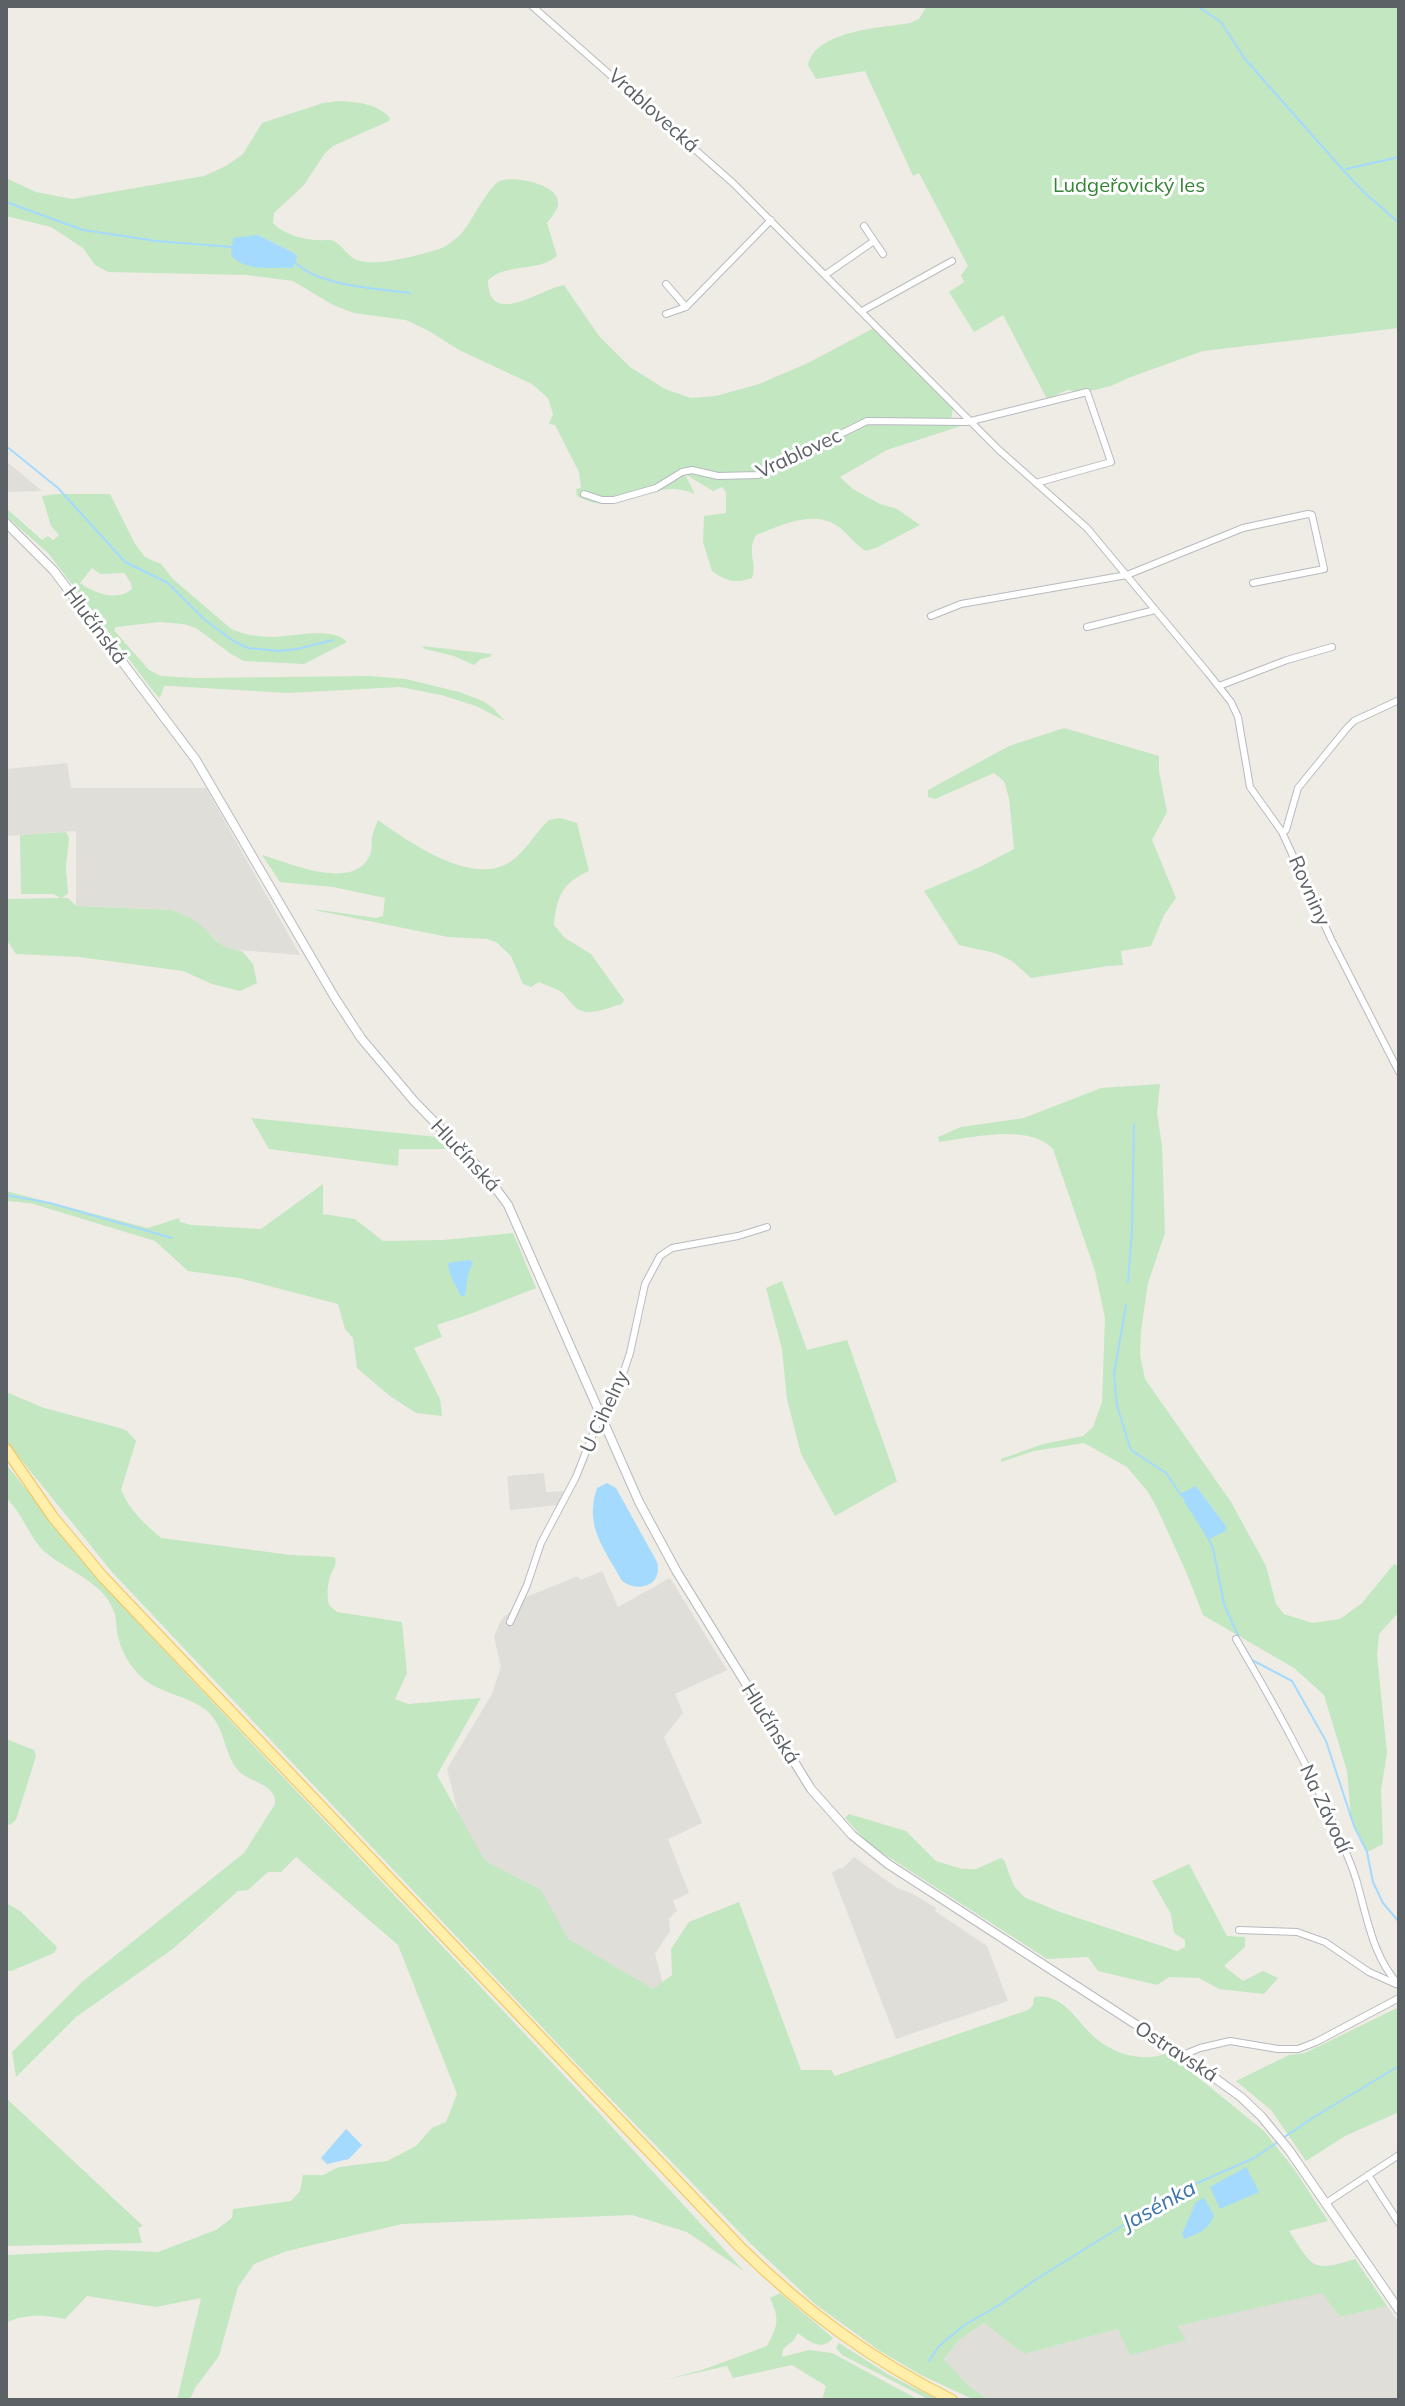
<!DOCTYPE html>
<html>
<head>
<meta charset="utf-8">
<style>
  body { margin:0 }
  #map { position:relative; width:1405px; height:2406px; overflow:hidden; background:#efece5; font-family:Mulish,sans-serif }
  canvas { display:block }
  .frame { position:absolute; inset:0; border:8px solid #5c6165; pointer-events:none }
</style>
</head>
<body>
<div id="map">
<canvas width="1405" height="2406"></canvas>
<div class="frame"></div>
</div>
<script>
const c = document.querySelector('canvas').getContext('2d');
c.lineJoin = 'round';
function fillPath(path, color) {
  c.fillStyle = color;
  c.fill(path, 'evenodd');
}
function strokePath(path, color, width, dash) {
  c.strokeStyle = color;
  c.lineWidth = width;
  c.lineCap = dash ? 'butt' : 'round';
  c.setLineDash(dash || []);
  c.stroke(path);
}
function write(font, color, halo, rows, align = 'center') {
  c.font = font + ' Mulish,sans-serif';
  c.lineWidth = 6;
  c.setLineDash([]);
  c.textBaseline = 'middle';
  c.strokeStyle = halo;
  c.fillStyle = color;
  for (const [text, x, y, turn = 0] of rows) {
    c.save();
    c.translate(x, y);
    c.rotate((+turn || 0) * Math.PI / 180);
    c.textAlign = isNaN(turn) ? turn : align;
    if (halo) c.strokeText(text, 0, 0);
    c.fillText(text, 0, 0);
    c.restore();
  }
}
const industrial = new Path2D(`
  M6,461L42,491L6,492Z
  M67,763L71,788H206L300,955L226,949L194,920L172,910L76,906V831L6,836V769Z
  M544,1473L546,1492L566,1491L558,1505L510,1510L507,1476Z
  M602,1571L618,1607L670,1578L727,1670L675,1694L683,1713L664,1737L702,1823L668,1839L689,1893L673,1901L677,1911L669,1918L670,1931L655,1954L671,2014L477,1888L447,1769L492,1694L501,1666L494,1637L501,1620L526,1597L578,1576L580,1580Z
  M854,1857L897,1888L913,1894L936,1908L935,1911L987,1946L1008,2001L896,2039L832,1873L839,1868L842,1869Z
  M1323,2292L1340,2317L1387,2306L1399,2323V2400H989L970,2387L944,2361L959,2340L984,2323L1024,2354L1118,2329L1185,2340L1176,2326Z`);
const green = new Path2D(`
  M927,6H1399V328L1203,351L1128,378L1111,386L1086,392L1067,390L1047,399L1003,315L974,332L949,292L964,282L961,275L968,266L919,173L913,176L865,71L816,79L808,65C816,30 881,28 910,23L919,19Z
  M339,101C356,102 377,103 390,118L389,121L333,146L325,153L304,185L274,213L273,223C283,234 304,240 319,240C323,241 326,239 331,240C343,244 347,258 360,261C379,266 420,255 439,249C446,247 454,240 460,235C471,224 488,186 500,181C513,175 558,184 558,202C559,210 551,217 547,223L557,256C536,273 509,262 488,280C488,329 541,289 564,285L599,336L630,367L665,389L691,398L716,396L759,384L808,363L874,328L953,409L950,424H967L887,450L840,477L853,489L880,504L897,509L920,525L876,548L866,551C854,544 847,532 836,525C811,510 780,526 756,535C746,553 758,563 752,578C735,584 726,581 712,571L703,542L704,516L726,513V492L722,487L713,491L685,474L695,494C658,477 631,509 595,503C590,502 583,499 577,496L576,489L581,488L579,472L555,425L549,424L553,414L548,398L532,384L459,350L429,331L406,320L354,313L333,305L293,281L247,275L108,272L95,265L83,248L51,227L6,216V178L36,192L72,199L204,176L226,166L243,154L262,123L323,103ZM258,235L294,253L279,267H254Z
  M57,494H110L135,544L145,557L161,564L173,579L230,628C243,635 259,637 273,637C293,637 333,626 347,642L304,664L244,661L231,654L196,628L184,624L160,622L116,627L114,630L149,670L161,676L197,678L368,676L406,679L459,692L483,701L493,708L505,721L476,706L441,695L400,687L288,693L170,686H164L160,698L154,692L48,553L6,516V508L42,540L48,536L53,540L59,535L51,526L42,496ZM92,568L100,574L124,573L131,583L132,589C117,602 94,593 80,583Z
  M422,646L492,654L490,657L481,659L474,665L454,656L425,649Z
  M1064,728L1159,756V771L1167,812L1152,840L1176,898L1164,915L1151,946L1121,951L1123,965L1108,966L1031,978L1012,961L995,953L959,945L924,891L980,867L1014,849L1009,798L1004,781L994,773L935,799L928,797V790L1009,746Z
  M560,818L577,823L589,871C562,883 557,896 554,925L565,938L591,954L624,1000L622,1004C605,1008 586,1020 572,1004C567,999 565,993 558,990C552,987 545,985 539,982L531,987L523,984L511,956L496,942L487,939L448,937L319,911L313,909L376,918L383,916L385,898L333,887L280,882L262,855C289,863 352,891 369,857C373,850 371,845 372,838C373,831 376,826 378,820C409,842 472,887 510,862C526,851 535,833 549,820Z
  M66,832L69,838L66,867L68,893L62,898H68L76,906L172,910C178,913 185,915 191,918C213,932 212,947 242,951L253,964L257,983L240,991L212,984L183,971L79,957L16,954L6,939V899L61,898L53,894H21L20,835Z
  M1160,1084L1157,1114L1162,1145L1165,1233L1148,1283L1141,1331L1140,1355L1145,1379L1231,1502L1266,1566L1276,1604L1284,1614L1312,1623L1340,1619L1362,1603L1394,1564L1399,1567V1612L1379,1634L1377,1655L1387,1753L1381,1790L1383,1844L1367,1852L1351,1818L1347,1771L1324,1695L1294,1668L1203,1615L1187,1574L1157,1508L1148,1492L1127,1467L1084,1443L1034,1451L1001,1462V1459L1043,1444L1083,1436L1093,1427L1102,1402L1105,1318L1095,1271L1053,1149C1029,1123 970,1138 939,1142L938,1137L961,1127L1024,1118L1101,1088ZM1196,1486L1226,1526V1531L1208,1538L1206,1536L1195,1515L1183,1499Z
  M251,1118L437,1137L450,1149H399L398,1166L269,1149Z
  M323,1184V1214L355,1219L383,1241L443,1240L513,1233L536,1288L470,1314L437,1325L442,1337L414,1348L440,1399L442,1416L416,1413L390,1396L357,1368L353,1338L345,1329L338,1304L239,1278L188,1271L155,1241L30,1203L6,1201V1191L148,1228L179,1218L180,1222L191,1225L261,1229Z
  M782,1281L807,1350L847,1340L897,1481L835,1516L801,1454L787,1399L782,1349L766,1288Z
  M6,1392L44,1408L120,1428L127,1431L136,1441L121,1490C130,1511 144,1523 161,1538L291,1555L335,1557C337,1567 333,1568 330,1577C327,1585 327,1597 329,1605L337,1612L402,1622L407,1673L395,1699L408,1704L481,1698L437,1775L485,1861L541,1890L568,1939L653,1989L672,1975L671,1949L689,1922L739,1902L801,2070H831L835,2076L1028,2010L1033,2005L1034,1997C1065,1992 1078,2025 1098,2040C1118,2056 1145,2062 1168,2053L1264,2131L1294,2169L1328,2221L1289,2231C1313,2267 1311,2273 1355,2259L1387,2306L1340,2317L1322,2293L1177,2326L1186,2340L1130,2355L1118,2329L1024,2354L984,2323L959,2340L944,2360L970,2387L989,2400H976L966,2396L921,2375L880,2351L815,2304L750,2243L575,2062L112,1572L6,1441Z
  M6,1464L92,1572L143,1628L601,2115L744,2271L687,2232L632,2215L402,2224L287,2251L254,2264L238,2287L219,2356L195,2388L190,2400H177L201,2298L156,2307L87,2296L65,2319C46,2315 24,2313 6,2323V2255L110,2250L158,2252L216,2230L232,2218L233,2209L291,2201L300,2191L303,2175H323L339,2167L387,2161L416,2146L432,2128L446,2122L457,2094L398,1945L296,1857L281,1872H268L248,1890L238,1891L174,1948L76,2017L16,2077L12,2052L82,1982L244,1853L275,1804C277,1783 248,1783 237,1769C223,1752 226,1727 206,1710C188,1696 164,1694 146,1681C134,1672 122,1654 119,1640C115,1628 118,1617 111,1605C98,1580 66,1570 45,1552C28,1536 23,1513 6,1498Z
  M6,1739L34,1750L36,1756L16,1820L10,1825L6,1824Z
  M849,1814L906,1831L936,1861L962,1869H976L1001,1858L1004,1860L1014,1886L1024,1897L1060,1912L1177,1951L1185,1947V1940L1174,1933L1171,1914L1152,1881L1189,1864L1227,1936L1245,1937V1947L1224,1966L1243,1981L1263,1971L1278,1978L1264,1994L1219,1989L1199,1978L1169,1977L1157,1985L1098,1971L1088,1957L1047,1959L870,1845L845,1818Z
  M6,1903L20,1911L57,1947L54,1953L11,1971H6Z
  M1399,2007V2112L1345,2136L1306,2161L1271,2110L1236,2081L1289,2055L1305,2053Z
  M6,2098L143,2226L138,2228L142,2243L6,2246Z
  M780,2293L833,2338C822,2352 808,2341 798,2333L794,2340L783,2349L782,2357L809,2350L832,2353L919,2400H822L826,2386L792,2365L733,2378L727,2366L664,2380L702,2370L767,2346C778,2326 780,2319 770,2298Z
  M839,2343L891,2376L939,2400H930L842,2355L836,2348Z`);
const water = new Path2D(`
  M258,235L294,253L297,257L293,268C274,267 244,272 231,255L233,238Z
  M468,1260L473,1262L468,1275L465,1296H461L451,1277L448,1263Z
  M607,1483L616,1488L657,1562C663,1586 638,1593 622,1581C604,1548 584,1526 597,1488Z
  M1196,1486L1226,1526V1531L1209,1539L1206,1537L1195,1515L1180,1494Z
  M346,2129L362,2145L349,2159L327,2164L321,2158Z
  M1246,2167L1259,2192L1220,2209L1210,2187Z
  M1204,2198L1214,2215C1208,2231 1198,2233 1184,2239L1182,2234L1196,2202Z`);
const stream = new Path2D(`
  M1197,6L1221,22L1245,59L1343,170L1365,193L1399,223
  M1346,169L1399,157
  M6,202L83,230L156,241L232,247
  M296,263C319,286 378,289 410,293
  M6,446L58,488L125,562L168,583L205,620L235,642L248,648L279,651L297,649L333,640
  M6,1195L50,1203L172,1238
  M1128,1282L1132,1230L1134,1124
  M1126,1305L1114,1374L1117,1406L1131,1450L1166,1473L1181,1495
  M1185,1501L1203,1529
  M1208,1538L1213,1548L1224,1604L1239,1638
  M1244,1647L1252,1660L1292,1681L1326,1741L1354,1826L1367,1852L1373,1882L1383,1903L1399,1922
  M1283,2138L1314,2117L1399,2066
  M929,2361L939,2346L963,2326L1001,2304L1038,2278L1177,2192L1254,2158L1278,2142`);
const minor = new Path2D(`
  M532,6L733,183L999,450L1087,528L1208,673L1231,702L1238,717L1250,787L1282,832L1331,939L1399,1072
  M864,226L883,254
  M825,275L874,241
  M666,284L686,307
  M862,311L952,261
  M666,314L686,307L771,220
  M584,494L602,500H614L656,488L682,472L692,470L718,476L758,475L867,421L967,422L1087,392L1111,462L1036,483
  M931,616L961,604L1127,575L1243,528L1308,514L1312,515L1324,569L1253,583
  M1087,627L1155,610
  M1219,686L1287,660L1332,647
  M1282,832L1286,830L1298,788L1347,728L1354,721L1399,700
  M510,1622L527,1585L541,1543L576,1477L601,1414L621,1380L630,1353L645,1284L660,1256L672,1248L738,1236L767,1227
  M1236,1639C1274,1704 1311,1770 1340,1839C1346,1852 1352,1866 1356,1879C1367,1916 1372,1956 1399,1985
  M1239,1930L1297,1932L1325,1942L1369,1972L1396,1984
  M1183,2055L1200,2048L1230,2041L1278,2049H1298L1316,2042L1399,1998
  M1368,2175L1399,2223
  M1326,2203L1399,2155`);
const tertiary = new Path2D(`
  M6,523L54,571L196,760L335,998L361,1038L414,1101L486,1175L508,1205L639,1502L677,1572L811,1789L852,1835L888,1864L1183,2055L1241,2097L1261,2116L1289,2150L1399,2310`);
const primary = new Path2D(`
  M6,1449L53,1517L103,1577L740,2247C805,2311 870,2359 952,2400`);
const streetNames = [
  ["Vrablovecká",653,111,42],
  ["Vrablovec",799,454,-25],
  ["Hlučínská",95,626,53],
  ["Rovniny",1309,891,66],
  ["Hlučínská",465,1156,47],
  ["U Cihelny",605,1412,-65],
  ["Hlučínská",770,1724,58],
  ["Na Závodí",1325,1809,65],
  ["Ostravská",1176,2052,33]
];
const parkNames = [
  ["Ludgeřovický les",1129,186]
];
const waterNames = [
  ["Jasénka",1159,2206,-29]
];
fillPath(industrial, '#e0ded9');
fillPath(green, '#c2e7c1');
fillPath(water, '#a5daff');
strokePath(stream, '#a5daff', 2);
strokePath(minor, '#b7babf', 8);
strokePath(tertiary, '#b7babf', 10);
strokePath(primary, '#f3c45a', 12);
strokePath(minor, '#fff', 6);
strokePath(tertiary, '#fff', 8);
strokePath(primary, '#ffefaa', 10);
write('20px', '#5c6165', '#fff', streetNames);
write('20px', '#348535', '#fff', parkNames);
write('italic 22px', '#3d75aa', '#fff', waterNames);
</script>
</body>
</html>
